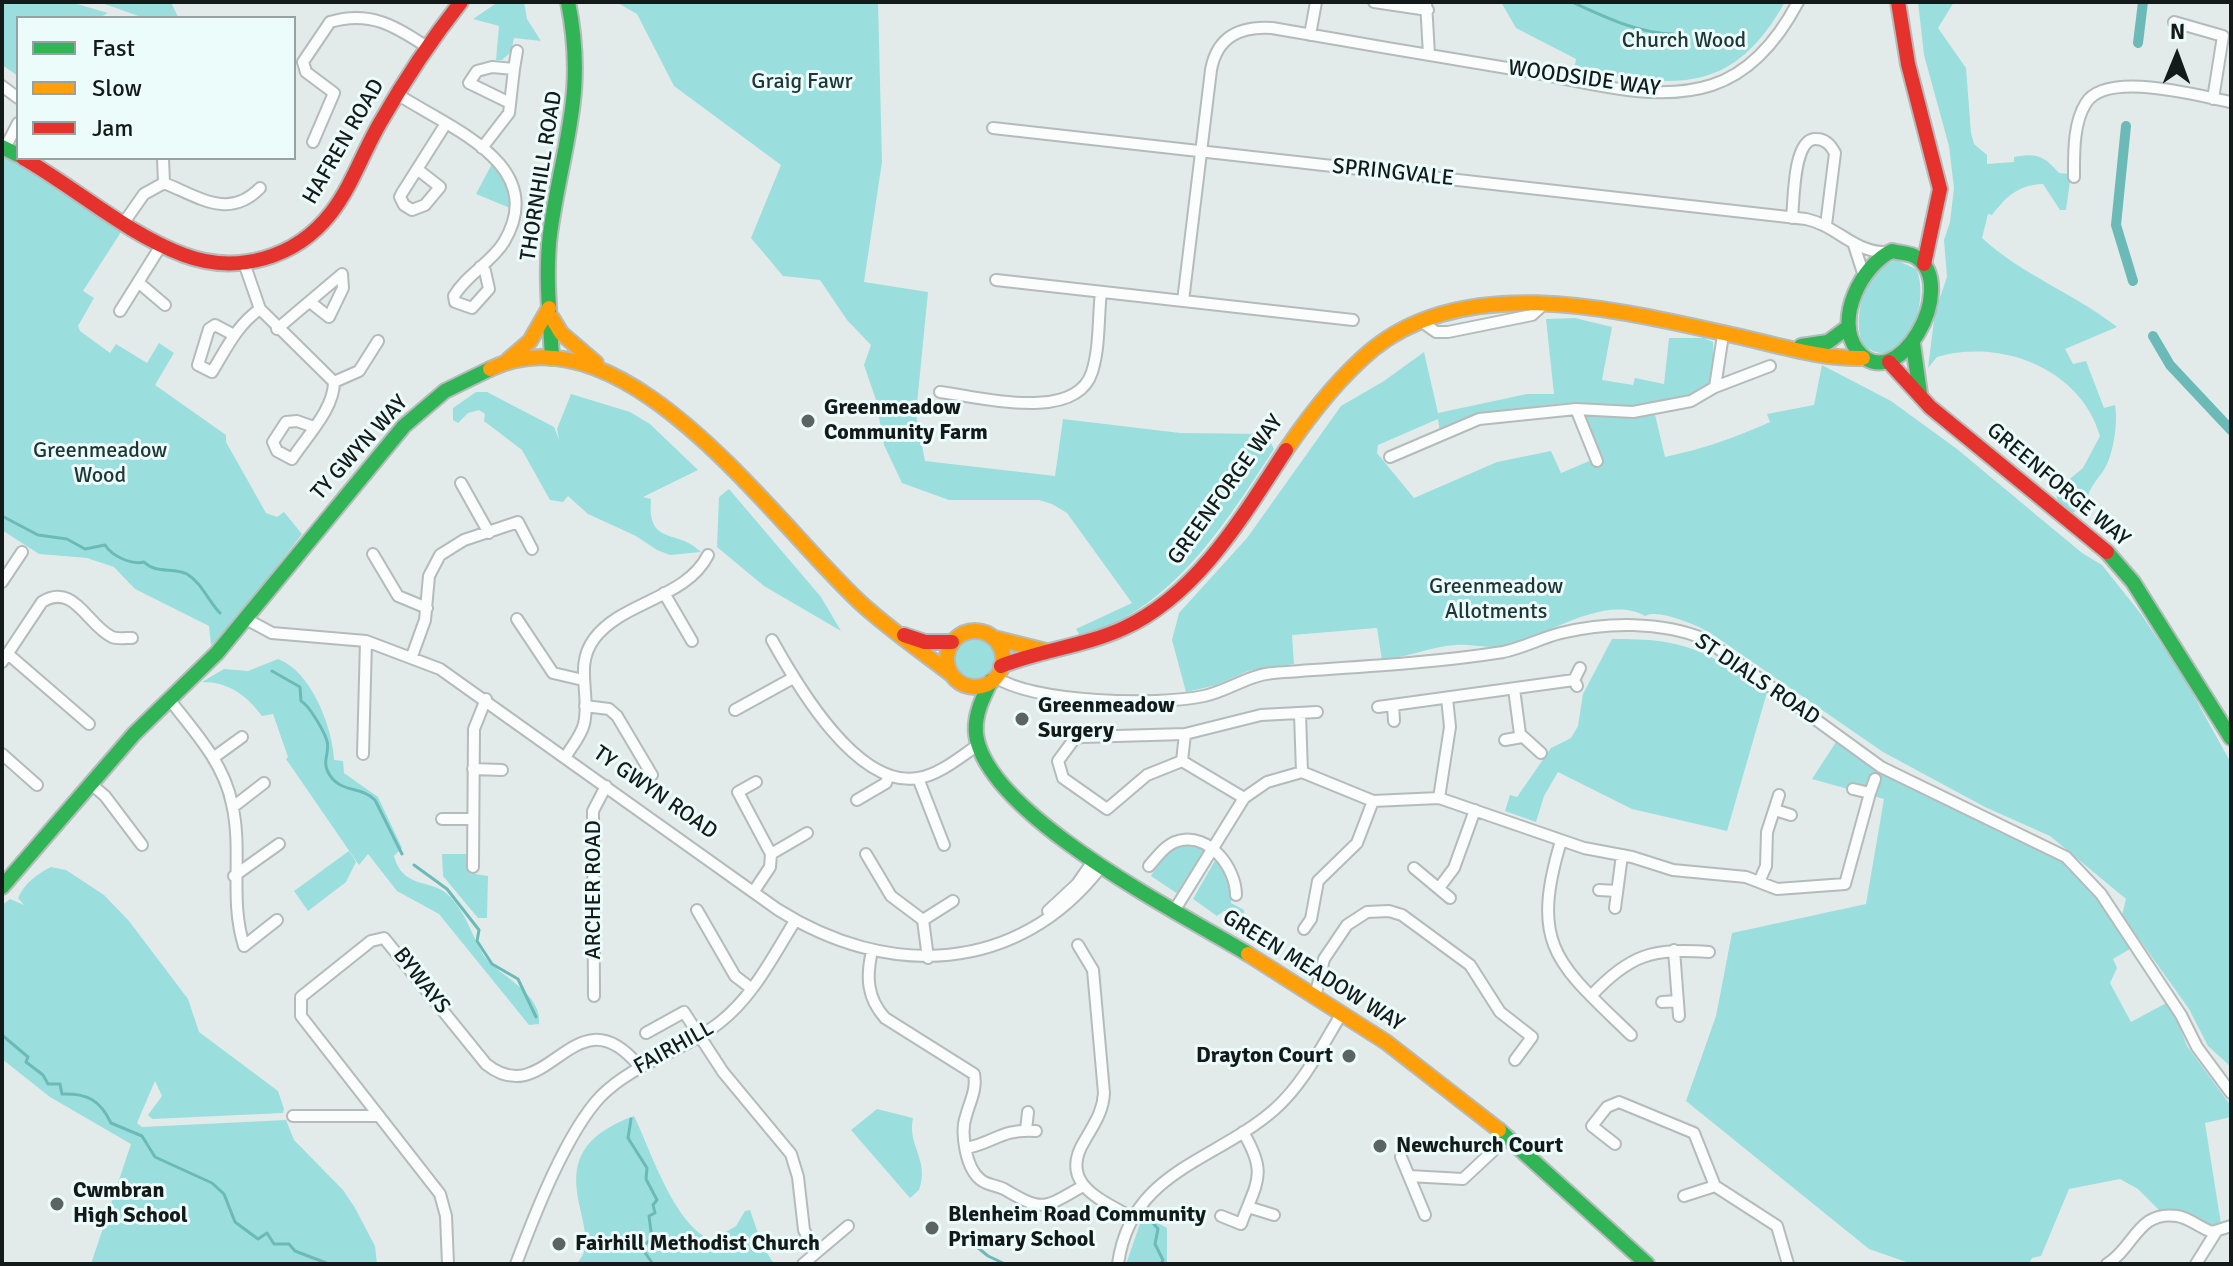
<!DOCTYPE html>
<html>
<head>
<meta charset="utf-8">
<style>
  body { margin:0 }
  #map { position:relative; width:2233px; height:1266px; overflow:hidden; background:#e2ebea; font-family:Signika,sans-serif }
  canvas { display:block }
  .frame { position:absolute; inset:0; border:4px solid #141a1a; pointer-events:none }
  .legend { position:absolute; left:16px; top:16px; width:280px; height:144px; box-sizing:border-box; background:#ecfcfb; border:2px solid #96a2a1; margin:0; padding:10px 14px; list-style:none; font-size:24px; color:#141a1a }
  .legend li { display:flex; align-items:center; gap:16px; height:40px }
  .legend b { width:40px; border:2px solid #96a2a1 }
  .north { position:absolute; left:2137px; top:16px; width:80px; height:80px; -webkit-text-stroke:6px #ecfcfb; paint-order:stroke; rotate:1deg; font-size:22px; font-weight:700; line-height:32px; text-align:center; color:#141a1a }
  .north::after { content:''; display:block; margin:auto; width:28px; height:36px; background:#141a1a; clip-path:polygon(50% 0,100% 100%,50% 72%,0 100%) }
</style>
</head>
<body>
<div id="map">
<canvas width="2233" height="1266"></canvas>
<div class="frame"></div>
<ul class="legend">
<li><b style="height:10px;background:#30b455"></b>Fast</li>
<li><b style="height:10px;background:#ff9f0a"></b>Slow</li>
<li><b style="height:10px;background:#e5322d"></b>Jam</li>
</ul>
<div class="north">N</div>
</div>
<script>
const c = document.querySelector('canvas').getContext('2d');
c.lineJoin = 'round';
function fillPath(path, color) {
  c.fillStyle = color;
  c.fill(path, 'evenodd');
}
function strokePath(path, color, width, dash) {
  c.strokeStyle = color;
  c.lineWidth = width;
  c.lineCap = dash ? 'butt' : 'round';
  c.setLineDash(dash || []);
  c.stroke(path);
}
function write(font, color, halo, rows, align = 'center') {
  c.font = font + ' Signika,sans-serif';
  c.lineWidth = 6;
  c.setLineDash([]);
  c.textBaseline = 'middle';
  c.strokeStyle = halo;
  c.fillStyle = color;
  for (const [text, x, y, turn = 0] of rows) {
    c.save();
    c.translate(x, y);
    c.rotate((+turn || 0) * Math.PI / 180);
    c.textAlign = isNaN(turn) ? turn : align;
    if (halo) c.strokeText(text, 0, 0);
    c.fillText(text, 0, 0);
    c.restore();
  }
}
const green = new Path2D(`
  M2,2H70L108,13L99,18H18V76L2,65Z
  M99,2H171L178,17L144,18Z
  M498,2H524L527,19L541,41L514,38L511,52L502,60H496L499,26L473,19Z
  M616,2H878L882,162L864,282L928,292L916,414L925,461L1055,476L1063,419L1180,433L1266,434L1274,449C1223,527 1174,607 1081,637L1076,629L1132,603L1067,513L1052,504L1039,500H949L902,483L884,445L876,400L864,365L871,345L847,320L820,280L783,276L751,238L781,165L674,86L637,14Z
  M1501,2H1785C1729,101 1672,84 1574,71L1576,59L1516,28Z
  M1918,2H1954L1938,28L1966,68L1971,133L1974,144L1987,155V164L2014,162V157C2037,153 2043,155 2059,173L2071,174L2066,210H2060L2043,184C2018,185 2007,196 1992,215L1988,214L1982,238C2022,275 2074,293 2117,327L2065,349L2073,364L2086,361L2104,408L2115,405C2118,422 2114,452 2105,468C2098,480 2089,486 2087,501L2073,513L2058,502L2055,491L2083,468L2100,436C2081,369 2001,338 1937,357L1928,368L1935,312L1947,277L1944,240L1950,222L1954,188L1949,146L1924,55Z
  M2,155L123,229L83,291L94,298L78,326L80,331L110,353L116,344L147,363L159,343L174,353L155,385L226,435V442L266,513L277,517L284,512L302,534L230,628L211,645L209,626L135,589L114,567L87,558L39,554L2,530Z
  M494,160L510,188V208L476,194Z
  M1896,260L1916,269C1931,298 1907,379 1863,345C1853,320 1862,289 1877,268Z
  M1575,318L1612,327L1602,380L1633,385L1635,378L1664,384L1669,338H1704L1713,342L1714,367L1708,385L1687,396L1653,406L1665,457C1702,449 1735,438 1770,422L1767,414L1814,405L1822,365L1891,401L1957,449L2082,553L2102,565L2141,614L2184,678L2231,763V1067L2208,1046L2189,1009L2122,915L2126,899L2050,836L1985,807L1883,752L1709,632C1696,625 1657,608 1645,616C1603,593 1544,639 1504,646C1487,649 1471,644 1455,645C1431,647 1407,657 1382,660L1377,628L1292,635L1294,664L1248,671L1217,685L1186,692L1172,640L1179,613L1247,538L1341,406L1384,381L1424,352L1438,413L1527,394H1554L1546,319ZM1566,403L1581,404L1599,457L1561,473L1551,451L1497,462L1414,498L1377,453L1378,445L1438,419L1440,433L1488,412Z
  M476,392H487L554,427L559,440L557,429L571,394L630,412L650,424L698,470L643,497L651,499C647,547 677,528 701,552L670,555L657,550L636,536L588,514L568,496L563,502L550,500L522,450L484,421L485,414L479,410L468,413L458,423L453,420V408Z
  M729,489L821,597L841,631L764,586L717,547L719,497Z
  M955 659a20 20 0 1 1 40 0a20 20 0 1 1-40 0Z
  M1612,639C1689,638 1703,652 1768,689L1727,831L1632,809L1558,772L1544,796L1536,822L1505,811L1510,795L1517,797L1551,748L1571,738L1578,726L1583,694Z
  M278,659C311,671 333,728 334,760L343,761L344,773L378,797L402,848L394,856C402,888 431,880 446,893C469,912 475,950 491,964C509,980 542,997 539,1024L529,1025L439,914L397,891L368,854L359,865L286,759L288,757L273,714L262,716C246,695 229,682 202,682L224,669L248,671Z
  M1836,742L1891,776L2070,865L2135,946L2113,959L2117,968L2110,983L2131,1022L2170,1001L2187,1046L2231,1106V1117L2205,1123L2221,1224L2211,1227L2185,1214L2162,1213L2138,1189L2120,1179L2069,1189L2041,1256L2032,1258L2029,1264H1912L1869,1249L1686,1101L1716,1016L1732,933L1866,904L1884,799L1812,779Z
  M1194,844L1205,850L1178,894L1151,876C1163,857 1171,846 1194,844Z
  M349,851L356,862L346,882L308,911L294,891Z
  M442,854H469V873L488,876L487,918H478L443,876Z
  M1217,857L1231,877V903L1244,910V914L1224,911L1217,916L1193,899Z
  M51,867L66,870L104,895L129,921L188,999L199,1032L278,1091L284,1109L283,1113L152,1119L148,1115L162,1096L155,1081L137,1123L142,1127L286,1120L294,1140L343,1190L355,1208L375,1246L377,1264H91L131,1144L50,1097L2,1059V905L10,899L24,905L18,898C24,884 38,873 51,867Z
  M877,1109L913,1118C907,1147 930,1159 919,1190L910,1198L851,1130Z
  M634,1116C651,1151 675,1227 712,1240L736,1226L745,1211L750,1210L762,1245L774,1264H576C613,1232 523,1156 634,1116Z
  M1143,1215L1167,1228V1264H1126Z`);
const stream = new Path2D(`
  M1572,2C1604,17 1638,33 1673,34
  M2,516L38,535L67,539L85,549L105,545C112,556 131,565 144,562C156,574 173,567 187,574C202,583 208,601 220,613
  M272,671L300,687L301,701C309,705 324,731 327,741C330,752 322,761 328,772C339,794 360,785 375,800L402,854
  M414,865L447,889L479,930L477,941L492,964L518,979L536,1017
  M2,1035L28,1057L26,1062L43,1075L48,1084H60L62,1094C87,1093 100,1100 111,1123L142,1136L155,1157L212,1183L224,1194L235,1222L258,1239L267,1233L274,1244H289L295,1251L329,1264
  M631,1119L628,1138L647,1168L646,1179L657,1200L653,1205L655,1213L649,1216L652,1239L641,1247L653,1264
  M1153,1223L1158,1229L1155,1244L1163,1260L1161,1264
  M959,1232L988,1256L1005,1264`);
const canal = new Path2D(`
  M2138,43L2143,2
  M2126,126L2116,225L2133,281
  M2153,336L2170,365L2231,430`);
const street = new Path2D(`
  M1374,2L1428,10
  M1426,2L1429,55
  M2174,22L2223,36L2213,99
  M1310,35L1316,2
  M514,69L517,51
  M2,86L18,98
  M397,94C449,128 550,164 504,242C491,263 466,275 454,296L455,302L472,308L489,289L485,271L480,267
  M993,128L1806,219C1835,225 1853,251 1883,252
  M313,142L334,93L306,72L303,62L330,22C370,10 395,26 427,47
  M5,148L18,123
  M482,148L509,113L514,69L492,67L477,71L469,83L510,103
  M163,158L164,183C199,197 229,220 260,188
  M417,169L440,187L425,205L412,210L404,205L400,197L402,193L445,125
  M2074,177C2074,154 2073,123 2086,103C2107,70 2198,96 2231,102
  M1792,218C1794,200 1793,142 1814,139C1825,138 1831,145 1835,153L1826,225
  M125,221L144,194L164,183
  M1854,245L1864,276
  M244,263L260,309L334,382C334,409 307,436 292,459L277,451L273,442L286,422L297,421L314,427
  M996,280L1353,320
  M138,282L165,305
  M1183,301L1211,70C1217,37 1240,26 1272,28C1356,43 1441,57 1525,71C1583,81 1654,104 1712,85C1752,72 1779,38 1798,2
  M120,311L162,244
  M1422,322L1436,332H1448L1532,315L1543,305
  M277,329L342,274L343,288L329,317L310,302
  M234,335L215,325L209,329L198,365L212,372C226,349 237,325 260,309
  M334,382L359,371L378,341
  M1715,387L1770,366
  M940,392C980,397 1076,423 1092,372C1100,347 1098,317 1101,292
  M1576,409L1597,461
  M1390,457L1479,419L1576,409L1633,412L1691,401L1715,387L1723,335
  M461,483L489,533
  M373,554L398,596L427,608
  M2,582L22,552
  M664,593L692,641
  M246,619L272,633L366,641L440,669L777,909C887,979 1018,975 1101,867
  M517,619L553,673L583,680
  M772,640C797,685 857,789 918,778C939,775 960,757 978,745
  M8,654L89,724
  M412,656L425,620L429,576L440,555L464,540L518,522L532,549
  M2,662L42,602C74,582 87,625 112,637C117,639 126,638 132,638
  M995,677C1035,703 1157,706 1204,696C1228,691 1248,675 1273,673C1349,667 1427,664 1503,652C1523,648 1541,638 1561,633C1607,622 1660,621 1705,639L1881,767L2066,857L2101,894L2181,1015L2197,1047L2231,1093
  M1577,686L1574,680L1580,668
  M1514,689L1520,734L1541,753
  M169,699C194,731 224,763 232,804C243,851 229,899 244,946L277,920
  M1393,705L1394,721
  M585,706L609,709L617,716L652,775
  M1378,707L1574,680
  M735,710L793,678
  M1300,714L1302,772
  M1505,740L1522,737
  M2,754L37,785
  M363,754L366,641
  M566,756C572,746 581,736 584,724C591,695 574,666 594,639C622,601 686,599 708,555
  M213,758L242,737
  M1182,761L1185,734
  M473,769L502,770
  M918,778L944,845
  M91,784L105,796L142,845
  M1870,793L1875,779
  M1244,798L1182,761L1147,775L1107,809L1063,778L1058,761L1075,738L1082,737L1185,734L1261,715L1317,712
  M1439,798L1450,727L1447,698
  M857,800L886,783L888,777
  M233,807L264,783
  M1775,810L1791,815
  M442,819H473
  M1561,841C1529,947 1558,964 1631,1035
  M771,854L807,833
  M866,854L891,896L923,920L928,958
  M1149,866C1157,857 1166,844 1178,841C1209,832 1236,868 1236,895
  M473,867L474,729L486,699
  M1414,868L1450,898
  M234,876L279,844
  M1759,882L1766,866L1767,832L1779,795
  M1439,888L1454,868L1475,810
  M1599,890L1617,891
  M754,891L770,867L771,854L738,792L756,782
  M1615,908L1622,855
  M697,910L735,976L752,989
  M1048,911L1077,884L1093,861
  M1174,911L1244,798L1267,782L1302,772L1373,801L1439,798L1584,848L1632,857L1673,870L1746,877L1777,889L1845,884L1870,793L1853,789
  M923,920L953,901
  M1304,929L1311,919L1318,881L1357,843L1373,801
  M1078,945L1093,970L1104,1093C1103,1112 1094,1124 1085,1140C1057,1184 1102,1200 1133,1218
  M1674,950L1679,1016
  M872,951C866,977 867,998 885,1018L974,1074C977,1090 970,1101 966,1116C960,1133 966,1169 981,1180C987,1185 996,1185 1004,1189C1043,1212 1043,1209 1083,1186
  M594,996L593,811L606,786
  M1591,996C1630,954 1653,948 1709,952
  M1315,997L1324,959L1347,925L1367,912L1389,911L1402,915L1470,965L1500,1012L1532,1037L1515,1060
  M1662,1002L1678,1001
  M646,1033L684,1012L723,1072L791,1154L798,1177L804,1230L816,1253L848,1226
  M293,1116H379
  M1026,1130L1028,1112
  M1615,1144L1592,1126L1607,1107L1619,1102L1694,1133L1715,1186L1777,1226L1788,1264
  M967,1148C998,1141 1000,1129 1036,1131
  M1401,1157L1425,1215
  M1409,1176L1463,1179L1509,1136
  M1684,1196L1715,1186
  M1248,1207L1274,1215
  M1221,1216L1241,1224C1257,1181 1268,1174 1243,1132
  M448,1264L446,1216L440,1194L301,1016V997L371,941L384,938L486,1064C548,1114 574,988 639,1066
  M516,1264C534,1216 566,1133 601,1096C635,1062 682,1052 719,1023C753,997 773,956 795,921
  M803,1264L816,1253
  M1118,1264C1131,1170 1215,1162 1275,1109C1304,1083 1322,1046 1342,1013
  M2107,1264C2134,1248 2138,1210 2177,1216C2190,1218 2200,1228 2212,1232L2231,1226
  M2196,1264L2216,1232`);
const fast = new Path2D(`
  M2,147L18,155
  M1892,251C1899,253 1910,253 1916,257C1961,287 1895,400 1857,350C1834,319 1862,265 1892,251Z
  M1913,344L1920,394
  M1801,346L1828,342L1848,327
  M552,358C550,317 545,275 550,234C562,145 587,96 568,2
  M2107,552L2133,582L2231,738
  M991,681C983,697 974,715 976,734C986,815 1182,914 1248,954
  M2,887L134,734L217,653L404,426L445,391L490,369
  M1499,1130L1647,1264`);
const slow = new Path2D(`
  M552,318L561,333L596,363
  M508,360L530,341L549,308
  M490,369C627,303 777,528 864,606C891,630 922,652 951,674
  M1286,450C1311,413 1338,378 1373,349C1469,271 1623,311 1732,335C1774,344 1819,359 1863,358
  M947 659a28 28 0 1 1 56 0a28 28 0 1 1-56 0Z
  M994,638L1046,651
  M1248,954L1386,1042L1499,1130`);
const jam = new Path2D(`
  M1898,2L1908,64L1940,189L1924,264
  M23,158C77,189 126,233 184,255C237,275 296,258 331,213C352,186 363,152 380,123C404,81 431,40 461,2
  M1889,362L1930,407L2107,552
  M904,635L925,642H952
  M1001,666C1041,650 1085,646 1124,628C1198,594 1243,516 1286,450`);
const markers = [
  [808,421,8,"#5c6363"],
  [1022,719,8,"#5c6363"],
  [1349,1056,8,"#5c6363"],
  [1380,1146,8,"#5c6363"],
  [57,1204,8,"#5c6363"],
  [932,1228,8,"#5c6363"],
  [559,1244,8,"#5c6363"]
];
const parkNames = [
  ["Church Wood",1684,41],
  ["Graig Fawr",802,82],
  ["Greenmeadow",100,451],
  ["Wood",100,476],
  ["Greenmeadow",1496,587],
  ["Allotments",1496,612]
];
const streetNames = [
  ["WOODSIDE WAY",1584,79,8],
  ["HAFREN ROAD",344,142,-60],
  ["SPRINGVALE",1393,173,6],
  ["THORNHILL ROAD",542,176,-81],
  ["TY GWYN WAY",360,448,-48],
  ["GREENFORGE WAY",2058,485,40],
  ["GREENFORGE WAY",1226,490,-54],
  ["ST DIALS ROAD",1757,680,34],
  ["TY GWYN ROAD",655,793,35],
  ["ARCHER ROAD",594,890,-90],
  ["GREEN MEADOW WAY",1313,971,32],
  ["BYWAYS",421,981,52],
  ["FAIRHILL",674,1048,-29]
];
const poiNames = [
  ["Greenmeadow",824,408],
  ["Community Farm",824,433],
  ["Greenmeadow",1038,706],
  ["Surgery",1038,731],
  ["Drayton Court",1333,1056,"right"],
  ["Newchurch Court",1396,1146],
  ["Cwmbran",73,1191],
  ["High School",73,1216],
  ["Blenheim Road Community",948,1215],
  ["Primary School",948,1240],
  ["Fairhill Methodist Church",575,1244]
];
fillPath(green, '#9adfdd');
strokePath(stream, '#6cbab8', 3);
strokePath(canal, '#6cbab8', 10);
strokePath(street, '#b4bbba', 14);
strokePath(fast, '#b4bbba', 18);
strokePath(slow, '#b4bbba', 18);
strokePath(jam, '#b4bbba', 18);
strokePath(street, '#fbfcfc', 10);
strokePath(fast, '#30b455', 14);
strokePath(slow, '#ff9f0a', 14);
strokePath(jam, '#e5322d', 14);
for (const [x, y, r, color] of markers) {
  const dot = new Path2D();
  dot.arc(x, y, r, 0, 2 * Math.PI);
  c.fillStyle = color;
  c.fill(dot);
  strokePath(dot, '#ecfcfb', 3);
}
write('22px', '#1e3635', '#ecfcfb', parkNames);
write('22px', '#141a1a', '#ecfcfb', streetNames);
write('bold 22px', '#141a1a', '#ecfcfb', poiNames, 'left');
</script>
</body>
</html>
